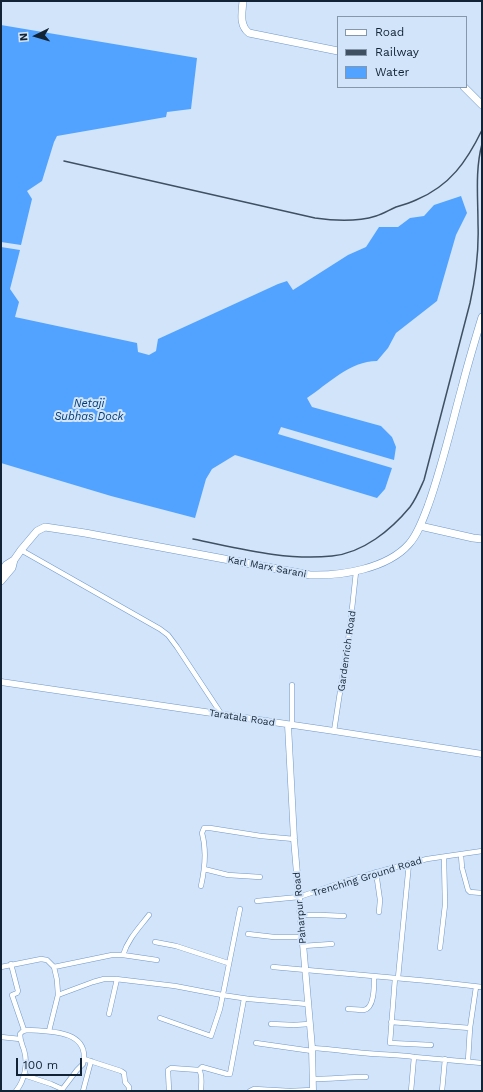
<!DOCTYPE html>
<html>
<head>
<meta charset="utf-8">
<style>
  body { margin:0 }
  #map { position:relative; width:483px; height:1092px; overflow:hidden; background:#d2e4f9; font-family:"Work Sans",sans-serif }
  canvas { display:block }
  .frame { position:absolute; inset:0; border:2px solid #122336; pointer-events:none }
  .legend { position:absolute; left:337px; top:16px; width:130px; height:72px; box-sizing:border-box; background:#d2e4f9; border:1px solid #8597ab; margin:0; padding:5px 7px; list-style:none; font-size:12px; color:#122336 }
  .legend li { display:flex; align-items:center; gap:8px; height:20px }
  .legend b { width:20px; border:1px solid #8597ab }
  .north { position:absolute; left:16px; top:16px; width:40px; height:40px; -webkit-text-stroke:3px #d2e4f9; paint-order:stroke; rotate:265deg; font-size:11px; font-weight:700; line-height:16px; text-align:center; color:#122336 }
  .north::after { content:''; display:block; margin:auto; width:14px; height:18px; background:#122336; clip-path:polygon(50% 0,100% 100%,50% 72%,0 100%) }
  .scale { position:absolute; left:16px; top:1058px; width:66px; height:18px; box-sizing:border-box; border:2px solid #122336; border-top:0; padding-left:5px; font-size:12px; line-height:14px; white-space:nowrap; color:#122336; -webkit-text-stroke:3px #d2e4f9; paint-order:stroke }
</style>
</head>
<body>
<div id="map">
<canvas width="483" height="1092"></canvas>
<div class="frame"></div>
<ul class="legend">
<li><b style="height:5px;background:#fff"></b>Road</li>
<li><b style="height:5px;background:#3f5063"></b>Railway</li>
<li><b style="height:11px;background:#51a3ff"></b>Water</li>
</ul>
<div class="north">N</div>
<div class="scale">100 m</div>
</div>
<script>
const c = document.querySelector('canvas').getContext('2d');
c.lineJoin = 'round';
function fillPath(path, color) {
  c.fillStyle = color;
  c.fill(path, 'evenodd');
}
function strokePath(path, color, width, dash) {
  c.strokeStyle = color;
  c.lineWidth = width;
  c.lineCap = dash ? 'butt' : 'round';
  c.setLineDash(dash || []);
  c.stroke(path);
}
function write(font, color, halo, rows, align = 'center') {
  c.font = font + ' "Work Sans",sans-serif';
  c.lineWidth = 4;
  c.setLineDash([]);
  c.textBaseline = 'middle';
  c.strokeStyle = halo;
  c.fillStyle = color;
  for (const [text, x, y, turn = 0] of rows) {
    c.save();
    c.translate(x, y);
    c.rotate((+turn || 0) * Math.PI / 180);
    c.textAlign = isNaN(turn) ? turn : align;
    if (halo) c.strokeText(text, 0, 0);
    c.fillText(text, 0, 0);
    c.restore();
  }
}
const water = new Path2D(`
  M1,25L197,58L191,109L167,112L166,117L57,136L54,142L42,181L27,191L32,199L21,245L1,242Z
  M461,196L467,213L456,235L437,301L396,333L388,348L377,361C350,361 328,384 307,398L312,407L381,426L392,437L396,447L394,460L281,427L278,434L392,468L385,489L377,498L235,455L212,469L206,479L195,518L111,496L1,463V247L20,250L10,289L19,302L15,317L137,343L138,352L149,355L156,351L158,339L278,284L287,281L293,290L348,255L366,247L379,227H398L410,218L424,216L434,205Z`);
const minor = new Path2D(`
  M21,550L160,629L168,635L177,647L222,715
  M292,685V726
  M334,731L350,627L356,572
  M461,855L462,868L468,890L470,892L482,893
  M204,869L228,875L260,877
  M376,872L380,900L379,912
  M201,886C205,868 207,851 202,833L204,828H210L261,836L294,839
  M257,901L299,897L346,881L399,866L427,859L482,851
  M300,915H320L344,916
  M248,934L274,937H302
  M155,942L176,946L228,963
  M303,946L332,944
  M440,948L445,905L444,857
  M123,955C128,939 139,928 149,915
  M11,964L18,991L17,993L12,995L24,1030
  M1,967L41,959L47,960L54,967L57,980L58,995L49,1031
  M54,967L112,955H123L157,960
  M273,967L429,981L482,987
  M395,978L390,1043L431,1045
  M398,978L409,863
  M58,995L93,982L104,979H116L175,986L222,995L249,999L307,1004
  M348,1009C353,1009 359,1010 364,1010C375,1008 374,985 374,977
  M109,1014L117,979
  M160,1018L211,1036L220,1009L240,909
  M391,1022L470,1028
  M271,1024L294,1025L309,1024
  M1,1037L20,1039
  M256,1043L312,1051
  M312,1048C334,1049 355,1053 377,1054C390,1055 402,1055 414,1057L411,1091
  M414,1057L482,1063
  M84,1059L121,1071L124,1073L125,1082L129,1087V1091
  M468,1061L470,1028L476,987
  M199,1070L202,1067L227,1074H230L244,999
  M24,1075L51,1084L62,1089
  M313,1079C331,1079 348,1077 366,1077
  M16,1091C25,1080 28,1063 24,1050C22,1044 20,1041 20,1034L23,1031L27,1030C49,1031 91,1030 83,1064L77,1070L61,1091
  M83,1091L91,1061
  M169,1091L168,1070L171,1068L199,1070C203,1075 201,1084 201,1091
  M250,1091L254,1089L290,1091L313,1090
  M442,1091L445,1059`);
const tertiary = new Path2D(`
  M1,682L334,731L482,754
  M288,725L294,839L312,1048L313,1091`);
const secondary = new Path2D(`
  M243,1C242,13 239,25 249,33L338,51
  M464,87L482,105
  M420,526L473,538L482,539
  M1,572L6,565L14,560
  M1,581L12,568L14,560L21,550L37,531L45,527L85,533L310,575C341,576 387,569 409,544C418,534 423,519 428,506C442,467 451,427 462,387C468,363 475,340 482,317`);
const rail = new Path2D(`
  M64,161L315,218C335,221 357,222 376,216C383,214 389,210 396,207C403,205 410,203 416,200C450,186 467,161 482,130
  M193,539C238,548 285,561 332,556C363,553 391,530 410,507C416,499 420,489 424,480L470,303C476,276 479,251 478,224C478,197 475,170 482,144`);
const streetNames = [
  ["Karl Marx Sarani",267,567,11],
  ["Gardenrich Road",347,651,-82],
  ["Taratala Road",242,718,9],
  ["Trenching Ground Road",367,877,-17],
  ["Paharpur Road",300,908,-95]
];
const waterNames = [
  ["Netaji",89,404],
  ["Subhas Dock",89,417]
];
fillPath(water, '#51a3ff');
strokePath(minor, '#6e98c9', 5.5);
strokePath(tertiary, '#6e98c9', 7);
strokePath(secondary, '#6e98c9', 8);
strokePath(minor, '#fff', 4.5);
strokePath(tertiary, '#fff', 6);
strokePath(secondary, '#fff', 7);
strokePath(rail, '#3f5063', 1.5);
write('10px', '#122336', '#d2e4f9', streetNames);
write('italic 11px', '#003d76', '#d2e4f9', waterNames);
</script>
</body>
</html>
